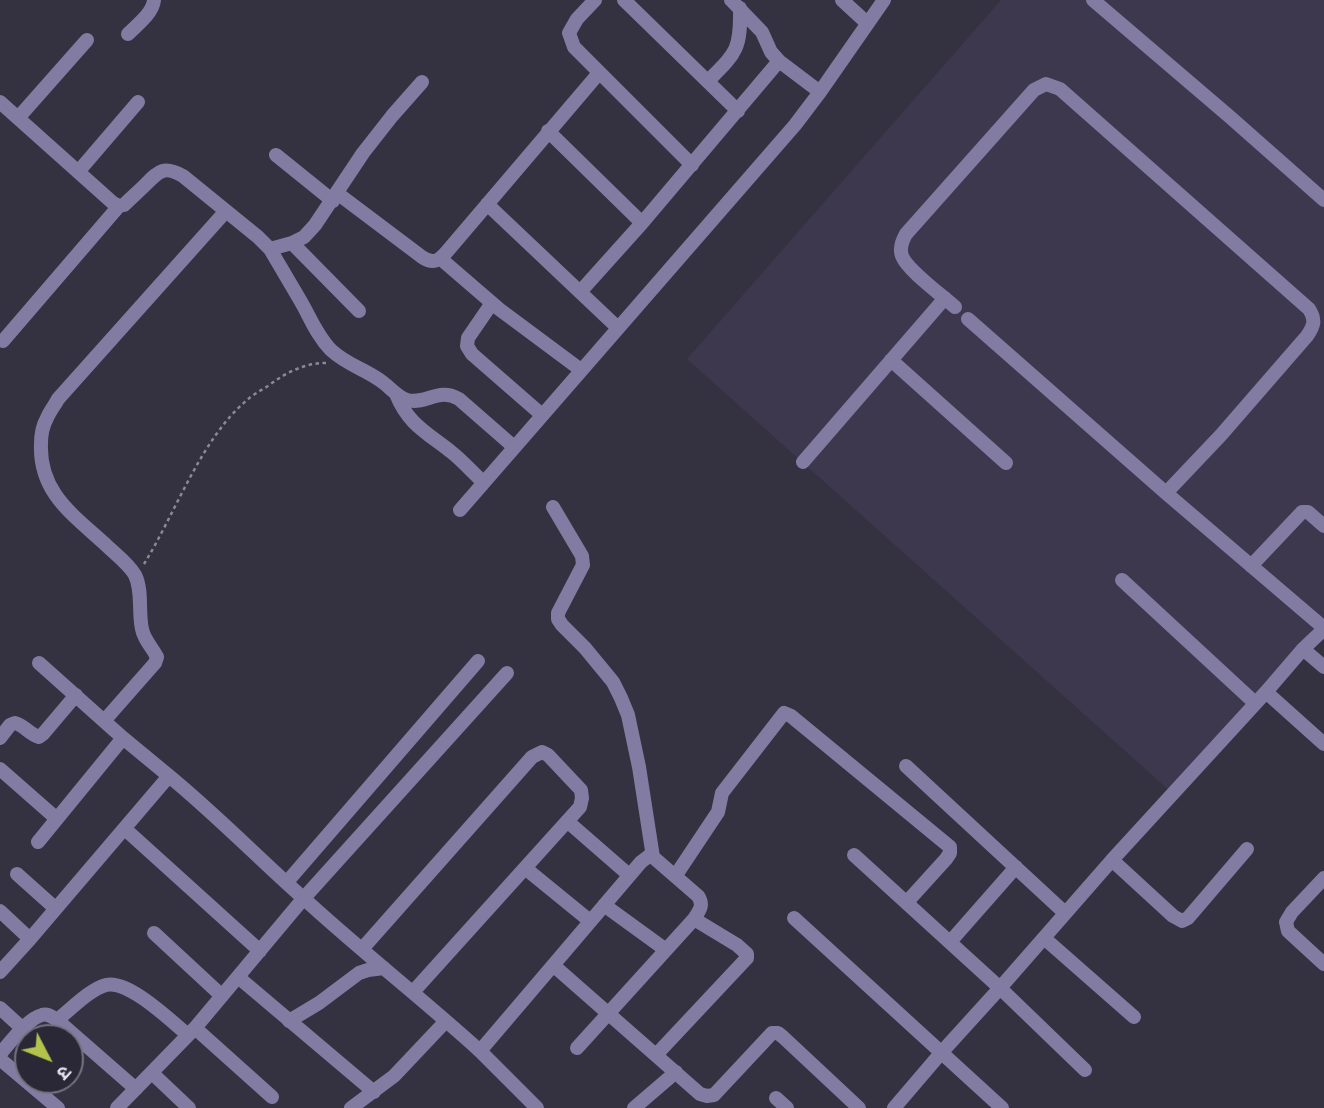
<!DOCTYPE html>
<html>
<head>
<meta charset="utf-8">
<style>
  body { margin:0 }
  #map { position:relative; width:1324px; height:1108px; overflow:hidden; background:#343140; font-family:"Sofia Sans Condensed","Noto Sans Devanagari",sans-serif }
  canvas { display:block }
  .north { position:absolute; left:14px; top:1024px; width:70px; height:70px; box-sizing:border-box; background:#2a2736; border:2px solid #74717f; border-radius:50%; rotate:132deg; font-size:19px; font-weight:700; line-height:28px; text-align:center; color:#e3e1ec }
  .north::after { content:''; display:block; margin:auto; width:24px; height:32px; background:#b3c24b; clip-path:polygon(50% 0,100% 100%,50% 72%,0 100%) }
</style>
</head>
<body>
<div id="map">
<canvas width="1324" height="1108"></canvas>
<div class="north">उ</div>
</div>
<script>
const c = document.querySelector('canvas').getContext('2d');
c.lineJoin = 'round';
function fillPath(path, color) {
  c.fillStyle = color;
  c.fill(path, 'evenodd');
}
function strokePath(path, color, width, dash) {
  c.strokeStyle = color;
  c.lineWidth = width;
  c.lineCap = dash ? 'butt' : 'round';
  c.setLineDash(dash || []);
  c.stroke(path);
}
const built = new Path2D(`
  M1001,0H1324V617L1171,792L687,359Z`);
const path = new Path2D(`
  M144,564C175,514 201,439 246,401C252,395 260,391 268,386C285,373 304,363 326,363`);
const minor = new Path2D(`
  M595,0L577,19L569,33L574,47L692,165
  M624,0L738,111
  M731,0L762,32L771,52L779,61L820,92
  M842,0L867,23
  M1093,0L1230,117L1324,200
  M128,34C137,25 153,13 154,0
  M708,81C736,53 741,50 740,8
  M0,102L113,203L119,206L124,205C131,198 138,192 145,185C159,171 164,165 183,176L258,237L270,249C280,266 290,283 300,300C310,317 317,336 331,350C347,365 365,369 381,381C390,387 397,397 407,400C427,405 438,387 459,399L514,447
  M18,118L87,40
  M548,131L642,223L779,61
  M276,155L333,201
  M78,172L138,102
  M337,193L422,257C435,266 441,259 450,248L599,73
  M487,204L618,328
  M292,243L359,311
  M270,249L292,243L304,237L315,225L363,153L392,116L422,82
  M441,259L499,309L581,370
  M580,292L642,223
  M492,303L468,338L467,346L472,354L542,415
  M955,307C943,296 907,270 902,256C899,248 902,241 906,234L1034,90L1046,84L1060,89L1309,309C1316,320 1314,326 1307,336L1221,435L1166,493
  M968,319L1166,493L1324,628
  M3,341L119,206
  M891,360L1006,463
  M396,394C408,424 426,432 450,451C462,460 472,472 483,482
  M803,462L945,298
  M553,507L582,556L583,565L558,613V619L562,625L585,648L613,682L621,698L628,715L639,767L653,857
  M460,510L795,125L820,92L884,0
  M1251,566L1302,512H1308L1324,526
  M1122,580L1255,703
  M1303,649L1324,667
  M39,663L123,738L169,776
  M1266,692L1324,744
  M104,721L155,663L157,657C152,647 144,640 142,629C138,612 143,591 135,575C128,563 115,554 105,544C72,514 39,492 41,444C41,435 43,425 47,418C50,411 55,405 58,399L226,211
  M0,738L10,725L15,723C24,725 29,734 39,737L43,734L76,695
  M906,766L1065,913
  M0,769L57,819
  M567,821L629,875
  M125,829L260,951
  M38,842L123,738
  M854,855L1000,988L1085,1070
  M1112,860L1173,916L1182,921L1188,918L1247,849
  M525,868L590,921
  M17,874L55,908
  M676,875L718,812L722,793L784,713L791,716L950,847V853L946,859L907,902
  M1324,878L1292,912L1286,922L1288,931L1324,964
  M287,882L478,661
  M604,905L666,950
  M0,911L30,939
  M794,918L1002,1108
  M154,933L222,996
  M1044,938L1134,1017
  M950,942L1016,867
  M362,949L532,757L542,752L548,755L581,790L582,798L580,807L413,992
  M553,965L700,1094L707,1096L714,1095L772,1033H778L783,1037L859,1108
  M0,972L30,939L169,776C219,817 263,863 311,905C366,955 425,1001 480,1051L641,862L649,856L653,857L698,896C704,905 700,910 694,919L577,1048
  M238,977L374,1092
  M0,1008L23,1029
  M57,1020L136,1089
  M289,1021L319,1003L359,973L368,970L384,968
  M195,1028L272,1097
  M480,1051L537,1108
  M0,1054C9,1044 28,1018 42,1015C48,1013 52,1017 57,1020C70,1010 90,989 106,985C128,979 171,1021 188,1035
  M656,1055L747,958V954L737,945L694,919
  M0,1059L58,1108
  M152,1073L189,1108
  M776,1098L787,1108
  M117,1108L195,1028L303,899L507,673
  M351,1108L394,1076L446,1021
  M634,1108L676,1072
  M894,1108L941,1053L1000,988L1112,860L1266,692L1303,649L1324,629`);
fillPath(built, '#3d384e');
strokePath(path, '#8b8996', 2.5, [3.5, 3.5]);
strokePath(minor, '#837ca2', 14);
</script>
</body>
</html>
